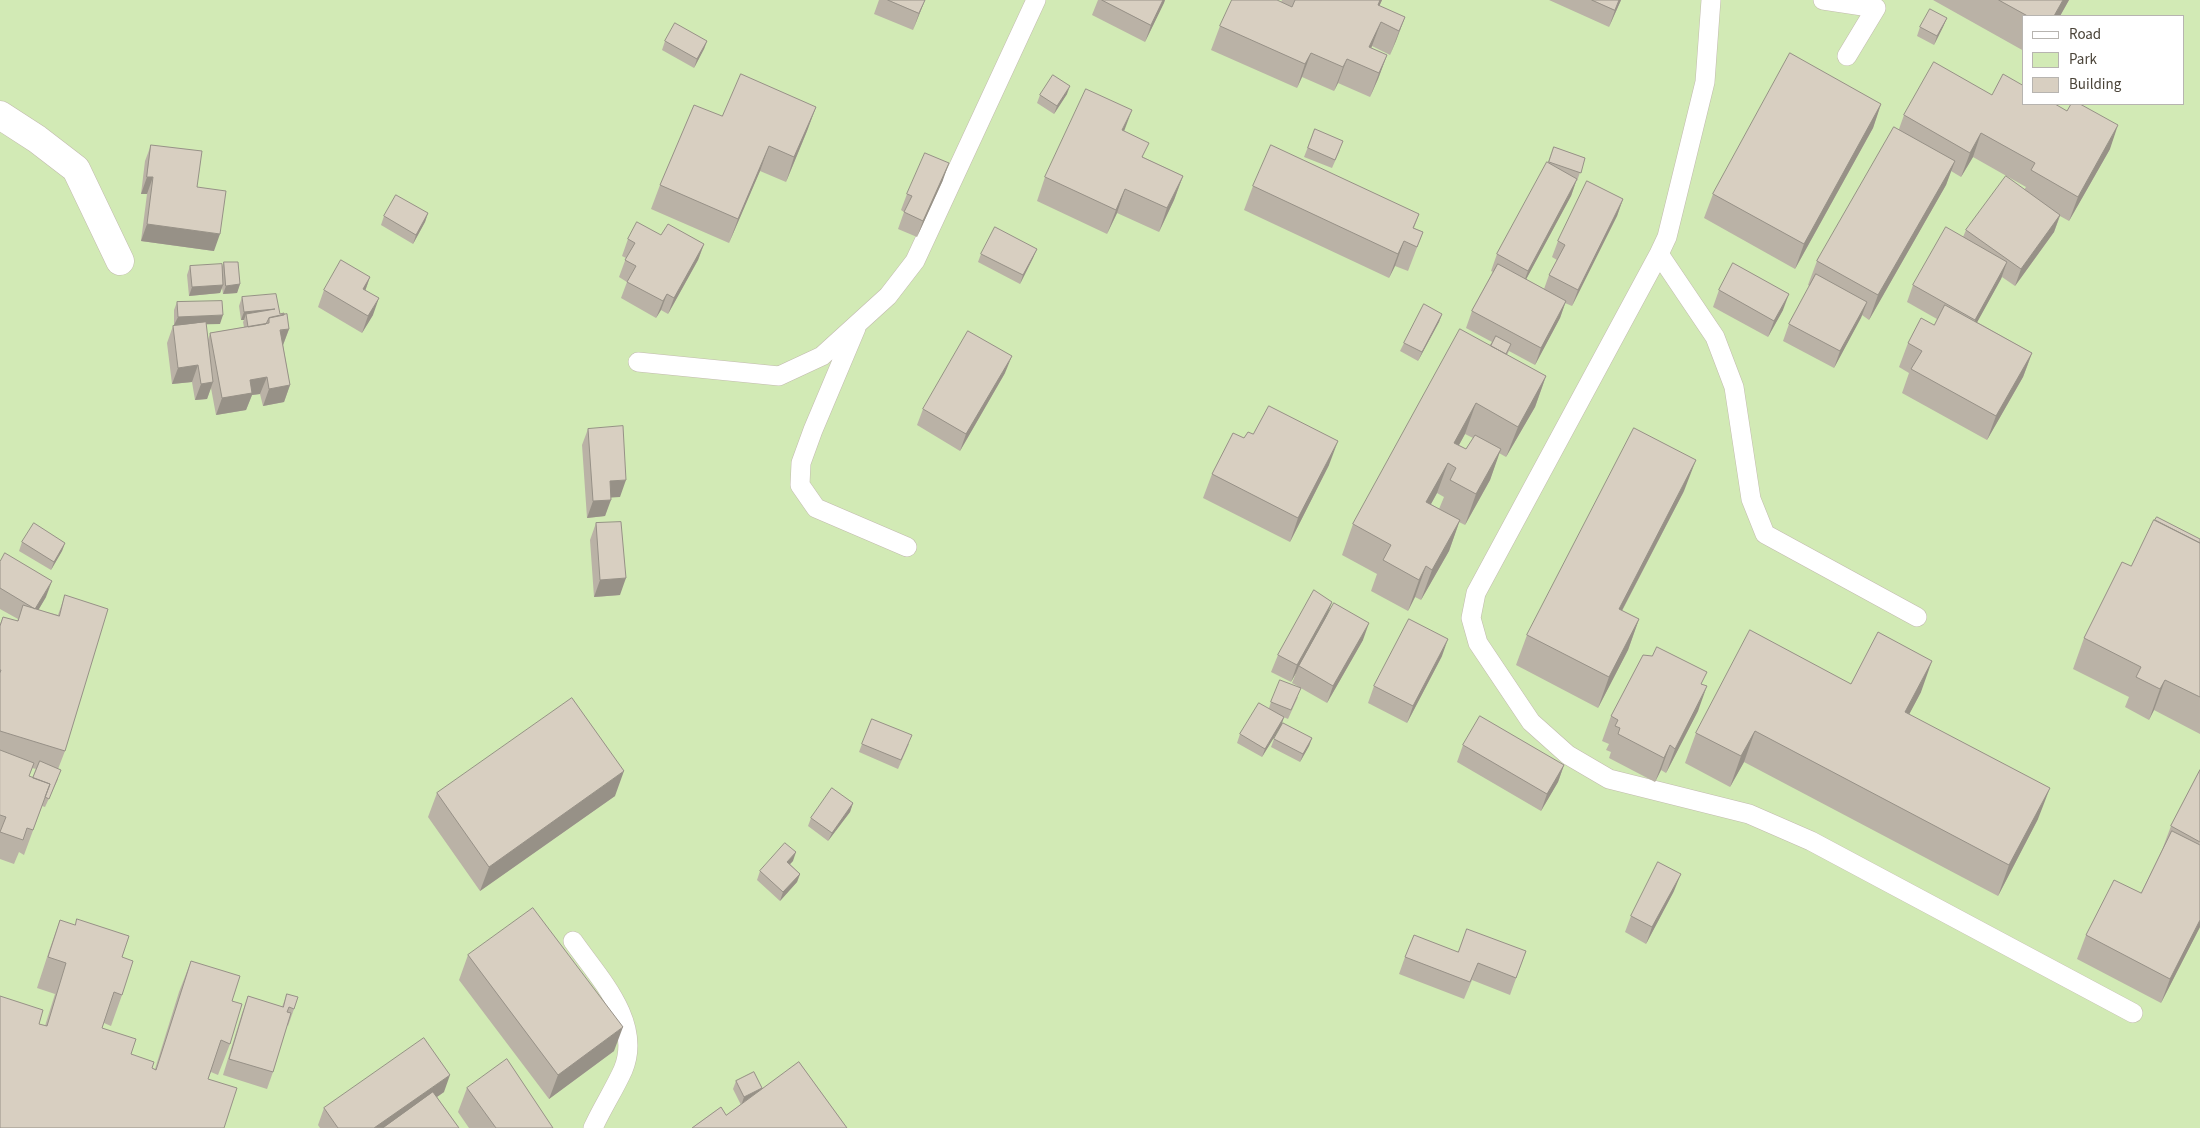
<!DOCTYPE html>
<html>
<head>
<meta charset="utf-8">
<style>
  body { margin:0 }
  #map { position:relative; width:2200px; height:1128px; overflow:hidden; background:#f6f3ec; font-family:"Source Sans 3",sans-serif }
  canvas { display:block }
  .legend { position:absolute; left:2022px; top:15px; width:162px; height:90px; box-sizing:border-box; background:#fff; border:1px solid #b7b4b0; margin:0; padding:6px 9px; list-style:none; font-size:15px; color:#4b4439 }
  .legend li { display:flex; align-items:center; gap:10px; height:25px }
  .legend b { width:25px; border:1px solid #b7b4b0 }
</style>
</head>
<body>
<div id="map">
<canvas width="2200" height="1128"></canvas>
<ul class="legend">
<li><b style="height:6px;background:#fff"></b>Road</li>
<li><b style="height:14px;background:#d2eab5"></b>Park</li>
<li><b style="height:14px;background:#d8cfc1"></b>Building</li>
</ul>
</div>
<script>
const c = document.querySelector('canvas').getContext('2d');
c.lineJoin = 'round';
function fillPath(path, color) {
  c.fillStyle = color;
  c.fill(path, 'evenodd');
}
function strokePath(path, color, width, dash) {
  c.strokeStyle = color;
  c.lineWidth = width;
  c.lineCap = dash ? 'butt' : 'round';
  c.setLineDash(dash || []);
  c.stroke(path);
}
const green = new Path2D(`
  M0,0H2200V1128H0ZM2024,16H2184V104H2024Z`);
const lane = new Path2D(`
  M1711,0L1705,82L1667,237L1659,254L1715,337L1734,387L1751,499L1765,534L1917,617
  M1823,0L1876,8L1847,56
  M1659,254L1476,593L1471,618L1478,643L1531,722L1568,755L1609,779L1749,814L1811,841L2133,1013
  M856,328L813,430L801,463L800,485L816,508L907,547
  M638,362L779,376L822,356L888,296L915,261L1036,0
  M573,941C598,977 643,1022 623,1070C614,1090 602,1108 593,1128`);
const street = new Path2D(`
  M0,115L37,139L76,169L120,261`);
const wall = new Path2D(`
  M879,0H925L913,30L874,14Z
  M1098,0H1165L1145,42L1092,15Z
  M1282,0H1382L1379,6L1405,17L1390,55L1372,46L1371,48L1387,55L1378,79L1370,97L1338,83L1334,91L1302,77L1297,88L1211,50L1220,26L1281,2Z
  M1549,0H1621L1609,27Z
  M1933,0H2069L2060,16H2024V51Z
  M1947,18L1943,27L1934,45L1917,36L1920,27Z
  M665,41H707L704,49L694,68L662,50Z
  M1067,94L1054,114L1037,103L1040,95Z
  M1992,95L2110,149L2069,221L2060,216L2054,232L2015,286L2002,277L1977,322L2032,353L2023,377L1987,440L1902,393L1909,373L1899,367L1908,343L1934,325L1937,319L1907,302L1913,285L1963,237L1966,230L2024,190L2026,187L1973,157L1961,177L1951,171L1946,185L1869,320L1862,315L1834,368L1783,341L1789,324L1810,286L1808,285L1817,261L1899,129L1904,115Z
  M1881,104L1873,128L1795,269L1704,218L1713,194Z
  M816,107L807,131L786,182L760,171L729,243L651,209L660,185L722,116Z
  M1315,129L1340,150L1332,168L1304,157Z
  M1124,131L1143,157L1183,176L1174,200L1159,232L1117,213L1107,234L1037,201L1045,177Z
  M151,145L214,251L141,241L147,194H141L145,161Z
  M1554,147L1585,158L1577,181H1576L1571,196L1526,279L1544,289L1549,275L1557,260L1552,257L1558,241L1623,199L1617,216L1572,306L1565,303L1560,318L1535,365L1509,351L1507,355L1546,376L1535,407L1506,457L1499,453L1490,480L1465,525L1459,522L1449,551L1421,600L1415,597L1408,611L1371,591L1377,574L1342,555L1353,524L1492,342L1466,328L1472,311L1493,272L1491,271L1497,254L1548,163ZM1465,434L1473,438L1466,449L1459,445ZM1437,493L1444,497L1439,509L1431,504Z
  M943,180L917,237L898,229L904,212L901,210L907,194Z
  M1253,186L1419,214L1414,228L1423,232L1408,271L1395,266L1389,278L1244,210Z
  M428,213L425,222L413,244L381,225L384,216Z
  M661,235L704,244L698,260L668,314L661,310L656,318L621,298L627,282L619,277L626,258L622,256L628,239Z
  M1037,249L1033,258L1020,284L978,262L981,254Z
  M224,262L240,284L237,293L223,294L222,288L220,293L189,296L187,275L190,266L222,267Z
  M370,277L365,291L373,315L362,333L318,307L324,290Z
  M1719,290L1783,310L1768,337L1713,307Z
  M242,297L280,314L289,329L283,345L290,385L284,402L263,406L260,394L252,395L246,410L216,415L211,388L207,399L195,400L192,382L172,384L167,343L173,326L182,325H174V310L177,302L220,324H206L208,340L210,333L244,327L243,322L244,320H241L239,306Z
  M1442,314L1439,322L1418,361L1400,351L1404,343Z
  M1005,373L960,451L917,425L923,409Z
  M588,429L620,497H611L605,516L587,518L582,445Z
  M1253,434L1329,465L1290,542L1203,498L1212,474L1244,438Z
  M1684,491L1622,611L1639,619L1628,650L1598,708L1516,665L1527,635Z
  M596,523L620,595L594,597L590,540Z
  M2200,539V734L2154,710L2149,720L2125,707L2129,697L2073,669L2084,638L2131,566Z
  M22,542L65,543L62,551L51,570L19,551Z
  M0,562L46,597L38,610L58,615L65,595V751L58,769V779L45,807L42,806L24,855L19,852L14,864L0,859V624L3,617L17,621L18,619L0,609ZM32,768L36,769L33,778L29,776Z
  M1328,615L1363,640L1327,703L1292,683L1296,673L1291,682L1271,672L1278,655Z
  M1442,656L1407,723L1368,703L1374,686Z
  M1702,684L1698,711L1666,773L1661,770L1655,782L1609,758L1611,752L1606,750L1609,744L1602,741L1611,716Z
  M1851,684L1921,692L1909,714L2038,819L1998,896L1744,762L1730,787L1685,763L1696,733Z
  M1298,697L1288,719L1281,716L1284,717L1281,726L1262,757L1237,743L1240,734L1269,708L1271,702Z
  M1312,738L1309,746L1300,762L1271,747L1274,739Z
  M862,744H909L898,769L859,752Z
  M1463,745L1564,765L1558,782L1541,811L1457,762Z
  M2200,770V927L2161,1003L2077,959L2086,935L2141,893L2162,850L2171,826Z
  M437,793L615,796L480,891L428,817Z
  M853,803L850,812L828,841L808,826L811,818Z
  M793,861L790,864L800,874L797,882L780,901L757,880L760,871Z
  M1674,891L1646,944L1625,932L1631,916Z
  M60,920L122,957V995L111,1026L104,1023L102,1028L131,1054L152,1068L155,1069L179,992L191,961L232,1001L230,1044L218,1075L211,1072L208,1079L224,1128L39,1024L45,1026L55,994L37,988L49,951Z
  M1526,951L1510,995L1472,980L1464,999L1399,974L1405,957L1458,952Z
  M468,955L614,1051L549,1099L459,980Z
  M287,994L294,1009L288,1026L287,1025L273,1072L267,1089L223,1075L242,1013L248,996L282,1007Z
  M799,1062L847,1128H692L721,1107L726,1115L741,1105L733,1089L736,1081L754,1072L762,1088V1090Z
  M467,1088L553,1128H469L458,1112Z
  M444,1092L437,1097L459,1128H320L318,1125L324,1108Z`);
const shadedWall = new Path2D(`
  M925,0L913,30L919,13Z
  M1163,0H1165L1164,3L1145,42L1151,25Z
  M1380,0H1382L1369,29Z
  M1619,0H1621L1609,27L1615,10Z
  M2063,0H2069L2060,16H2054Z
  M1405,17L1396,41L1390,55L1399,31Z
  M1947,18L1943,27L1934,45L1937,36Z
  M1381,22L1372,46L1363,66L1369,47Z
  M707,41L704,49L694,68L697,59Z
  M1311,53L1302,77L1297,88L1305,64Z
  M1387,55L1378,79L1370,97L1379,73Z
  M1347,59L1338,83L1334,91L1343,67Z
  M1070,86L1067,94L1054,114L1057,106Z
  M1881,104L1873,128L1795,269L1804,244Z
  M816,107L807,131L786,182L794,157Z
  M1132,110L1123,134L1122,130Z
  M2118,125L2110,149L2069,221L2078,197Z
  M1981,133L1973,157L1961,177L1970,153Z
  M769,146L760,171L729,243L738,219Z
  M1955,161L1946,185L1869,320L1878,295Z
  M949,163L943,180L917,237L923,221Z
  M1183,176L1174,200L1159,232L1167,208Z
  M147,177H153L147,194H141Z
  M1577,179L1571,196L1522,287L1528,271Z
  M1125,189L1117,213L1107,234L1116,210Z
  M1623,199L1617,216L1572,306L1578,290Z
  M428,213L425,222L413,244L416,235Z
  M2060,215L2054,232L2015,286L2021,269Z
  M147,224L220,234L214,251L141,241Z
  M1404,241L1395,266L1389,278L1398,254Z
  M704,244L698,260L668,314L674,298Z
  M1037,249L1033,258L1020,284L1023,275Z
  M2007,262L2001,279L1969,337L1975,320Z
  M370,277L364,294L363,289Z
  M240,284L237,293L223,294L226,286Z
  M223,285L220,293L189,296L192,287Z
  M667,294L661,310L656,318L663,301Z
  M1789,294L1783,310L1768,337L1774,321Z
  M379,298L373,315L362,333L368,316Z
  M1566,301L1560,318L1535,365L1541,348Z
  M1867,302L1861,318L1834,368L1840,351Z
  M275,309L246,314L244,320H241L244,312Z
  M1442,314L1439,322L1418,361L1422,352Z
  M223,315L220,324L174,325L178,317Z
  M289,329L283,345L266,333Z
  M2032,353L2023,377L1987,440L1996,416Z
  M1012,356L1005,373L960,451L966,434Z
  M198,365L192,382L172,384L178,368Z
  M1546,376L1535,407L1506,457L1518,427Z
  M267,377L260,394L252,395L246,410L216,415L222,398L250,380Z
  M213,382L207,399L195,400L201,384Z
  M290,385L284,402L263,406L269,389Z
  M1476,403L1465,434L1449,463H1448L1437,493L1415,533L1426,502L1454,443Z
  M1338,441L1329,465L1290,542L1298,518Z
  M1501,449L1490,480L1465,525L1476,494Z
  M1696,460L1684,491L1607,639L1619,609Z
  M626,480L620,497L604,498L610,481Z
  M611,500L605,516L587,518L593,501Z
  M1460,520L1449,551L1421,600L1432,570Z
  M65,543L62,551L51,570L54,562Z
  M1426,566L1415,597L1408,611L1419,580Z
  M626,578L620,595L594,597L600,580Z
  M52,581L46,597L29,626L35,609Z
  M1332,602L1326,619L1299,666L1296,673L1291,682L1297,665Z
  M1639,619L1628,650L1598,708L1609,677Z
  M1369,623L1363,640L1327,703L1333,686Z
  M1448,639L1442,656L1407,723L1413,706Z
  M1932,661L1921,692L1894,743L1905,712Z
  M2165,680L2154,710L2149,720L2160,689Z
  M1707,686L1698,711L1666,773L1675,749Z
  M1284,717L1281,726L1262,757L1265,749Z
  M1755,731L1744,762L1730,787L1741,756Z
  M1312,738L1309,746L1300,762L1303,754Z
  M1670,745L1661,770L1655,782L1664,758Z
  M1564,765L1558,782L1541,811L1547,794Z
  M624,771L615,796L480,891L489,867Z
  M2050,788L2038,819L1998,896L2009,865Z
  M853,803L850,812L828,841L832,833Z
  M796,852L793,861L784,870L787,862Z
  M800,874L797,882L780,901L783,892Z
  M1681,874L1674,891L1646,944L1652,927Z
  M2200,920V927L2161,1003L2170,979Z
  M623,1027L614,1051L549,1099L558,1075Z
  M450,1075L444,1092L392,1128H374Z
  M762,1088L759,1097L741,1106L744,1097Z`);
const building = new Path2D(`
  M888,0H925L919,13Z
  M1102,0H1163L1151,25Z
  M1232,0H1277L1292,7L1295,0H1380L1378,5L1405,17L1399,31L1381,22L1369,47L1387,55L1379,73L1347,59L1343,67L1311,53L1305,64L1220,26Z
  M1592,0H1619L1615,10Z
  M1999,0H2063L2054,16H2028Z
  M1930,9L1947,18L1937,36L1920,27Z
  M675,23L707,41L697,59L665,41Z
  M1790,53L1881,104L1804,244L1713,194Z
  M1934,62L1992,95L2003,74L2024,86V104H2055L2067,111L2071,104H2080L2118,125L2078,197L2031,170L2035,163L1981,133L1970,153L1904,115Z
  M741,74L816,107L794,157L769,146L738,219L660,185L694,105L722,116Z
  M1053,75L1070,86L1057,106L1040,95Z
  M1086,89L1132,110L1122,130L1149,143L1142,157L1183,176L1167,208L1125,189L1116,210L1045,177Z
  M1894,127L1955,161L1878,295L1817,261Z
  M1315,129L1343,141L1335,160L1308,148Z
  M151,145L202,151L197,187L226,191L220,234L147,224L153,177H147Z
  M1271,145L1419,214L1413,228L1423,232L1417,247L1404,241L1398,254L1253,186Z
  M1554,147L1585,158L1581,173L1549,162Z
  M925,153L949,163L923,221L904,212L912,196L907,194Z
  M1547,162L1577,179L1528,271L1497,254Z
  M2006,176L2060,215L2021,269L1966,230Z
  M1587,181L1623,199L1578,290L1549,275L1565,245L1558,241Z
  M396,195L428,213L416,235L384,216Z
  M637,222L661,235L668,224L704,244L674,298L667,294L663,301L627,282L636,266L625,260L635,243L628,239Z
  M995,227L1037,249L1023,275L981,254Z
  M1946,227L2007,262L1975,320L1913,285Z
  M341,260L370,277L363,289L379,298L368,316L324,290Z
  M224,262H238L240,284L226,286Z
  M1733,263L1789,294L1774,321L1719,290Z
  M222,264L223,285L192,287L190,266Z
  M1498,264L1566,301L1541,348L1472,311Z
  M1816,274L1867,302L1840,351L1789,324Z
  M276,294L280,314L284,313V315L269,318L266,324L248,327L246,314L275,309L244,312L242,297Z
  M222,301L223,315L178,317L177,302Z
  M1424,304L1442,314L1422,352L1404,343Z
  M1945,305L2032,353L1996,416L1911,369L1922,351L1908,343L1921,318L1934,325Z
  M287,314L289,329L280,330L290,385L269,389L267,377L250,380L252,393L222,398L210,333L269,323V318Z
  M206,322L213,382L201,384L198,365L178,368L173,326Z
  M1460,329L1546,376L1518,427L1476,403L1454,443L1466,449L1475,435L1501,449L1476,494L1450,480L1456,468L1448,463L1426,502L1460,520L1432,570L1426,566L1419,580L1383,560L1391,545L1353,524Z
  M968,331L1012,356L966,434L923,409Z
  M1496,336L1511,344L1506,354L1491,346Z
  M1269,406L1338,441L1298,518L1212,474L1233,433L1244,438L1248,432L1253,434Z
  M623,426L626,480L610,481L611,500L593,501L588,429Z
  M1634,428L1696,460L1619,609L1639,619L1609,677L1527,635Z
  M2157,517L2200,539V543L2155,520Z
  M2154,520L2200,543V697L2165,680L2160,689L2136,677L2141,667L2084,638L2122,562L2131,566Z
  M621,522L626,578L600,580L596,523Z
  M34,523L65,543L54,562L22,542Z
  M5,553L52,581L35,609L0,588V562Z
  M1314,590L1332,602L1297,665L1278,655Z
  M65,595L108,609L65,751L0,731V673L1,670H0V626L3,617L18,621L23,605L59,616Z
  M1334,603L1369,623L1333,686L1299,666Z
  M1409,619L1448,639L1413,706L1374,686Z
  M1750,630L1851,684L1878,632L1932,661L1905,712L2050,788L2009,865L1755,731L1741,756L1696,733Z
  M1657,647L1707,672L1701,684L1707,686L1675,749L1670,745L1664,758L1618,734L1620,728L1615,726L1618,720L1611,716L1643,655L1652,656Z
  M1280,680L1301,688L1291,710L1271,702Z
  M572,698L624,771L489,867L437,793Z
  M1259,703L1284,717L1265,749L1240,734Z
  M1480,716L1564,765L1547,794L1463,745Z
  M872,719L912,735L901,760L862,744Z
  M1283,723L1312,738L1303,754L1274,739Z
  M0,750L34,763L29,776L50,784L33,830L27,828L23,840L0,832L6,817L0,815Z
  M40,761L61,770L49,799L45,797L50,784L33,778Z
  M2200,770V842L2171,826Z
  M832,788L853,803L832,833L811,818Z
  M2172,831L2200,845V920L2170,979L2086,935L2114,880L2141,893Z
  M785,843L796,852L787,862L800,874L783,892L760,871Z
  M1658,862L1681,874L1652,927L1631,916Z
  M533,908L623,1027L558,1075L468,955Z
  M77,919L129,936L122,957L133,961L122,995L114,992L102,1028L136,1039L131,1054L154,1062L152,1068L156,1070L191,961L240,976L232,1001L242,1004L230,1044L221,1040L208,1079L237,1088L224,1128H0V996L43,1010L39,1024L47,1026L66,963L48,957L60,920L75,925Z
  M1467,929L1526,951L1516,978L1478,963L1470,982L1405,957L1414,935L1458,952Z
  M287,994L298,997L294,1009L289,1007L287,1012L291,1013L273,1072L229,1059L248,996L283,1007Z
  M424,1038L450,1075L374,1128H338L324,1108Z
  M507,1059L553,1128H496L467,1088Z
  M799,1062L847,1128H692L721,1107L726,1115Z
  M754,1072L762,1088L744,1097L736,1081Z
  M433,1092L459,1128H383Z`);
fillPath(green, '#d2eab5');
strokePath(lane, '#c2bbae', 20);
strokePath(street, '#c2bbae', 29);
strokePath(lane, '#fff', 19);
strokePath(street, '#fff', 28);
fillPath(wall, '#bab2a6');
fillPath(shadedWall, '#979187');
fillPath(building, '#d8cfc1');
strokePath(building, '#979187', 1);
</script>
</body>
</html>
